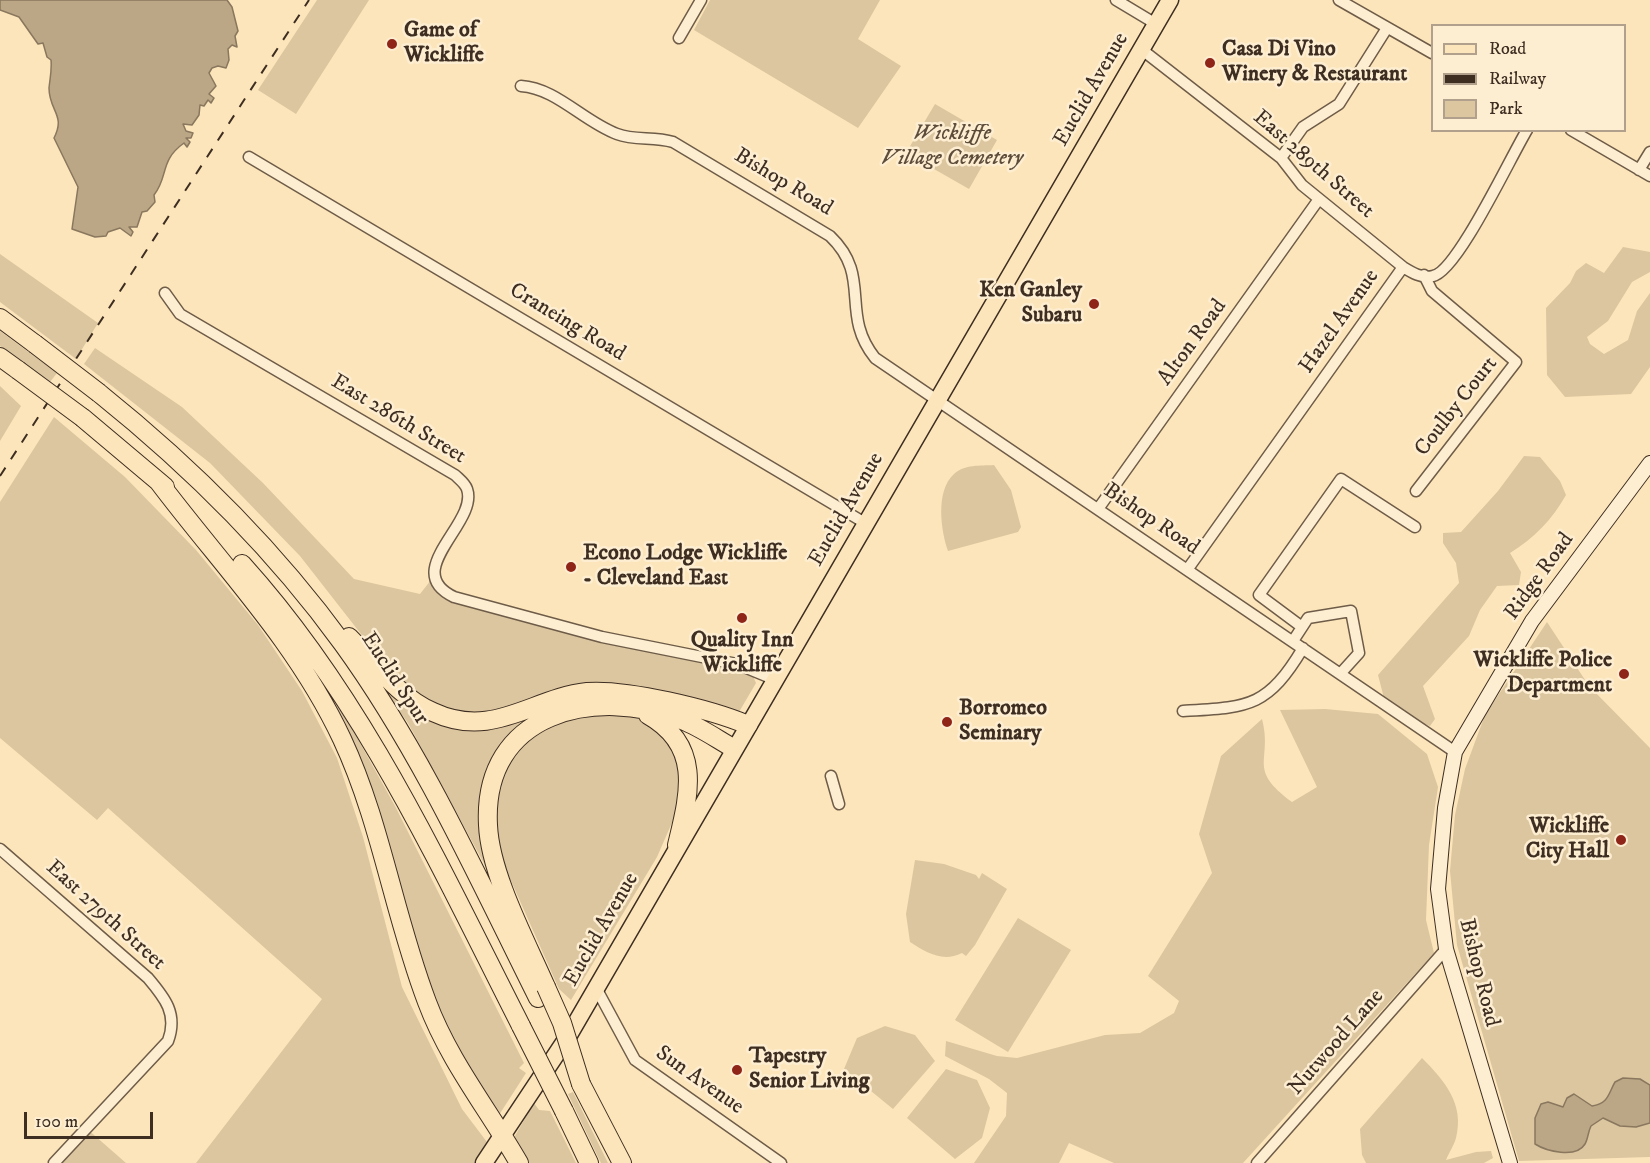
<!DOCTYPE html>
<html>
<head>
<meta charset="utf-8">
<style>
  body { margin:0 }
  #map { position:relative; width:1650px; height:1163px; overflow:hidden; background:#fce5ba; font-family:"IM FELL DW Pica",serif }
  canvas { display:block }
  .legend { position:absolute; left:1431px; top:24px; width:195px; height:108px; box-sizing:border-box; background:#fdeed2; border:2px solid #b1a18c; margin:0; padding:8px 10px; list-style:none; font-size:18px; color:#3e2e22 }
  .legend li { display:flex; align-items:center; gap:12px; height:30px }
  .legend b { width:30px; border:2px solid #b1a18c }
  .scale { position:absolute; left:24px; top:1112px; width:129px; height:27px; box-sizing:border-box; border:3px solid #3e2e22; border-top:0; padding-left:8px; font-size:18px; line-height:21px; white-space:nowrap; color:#3e2e22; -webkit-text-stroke:4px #fdeed2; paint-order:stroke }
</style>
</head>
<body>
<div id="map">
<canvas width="1650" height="1163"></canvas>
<ul class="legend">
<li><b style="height:8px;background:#fce5ba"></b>Road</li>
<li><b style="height:8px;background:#3e2e22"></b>Railway</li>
<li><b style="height:16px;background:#dcc6a0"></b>Park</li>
</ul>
<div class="scale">100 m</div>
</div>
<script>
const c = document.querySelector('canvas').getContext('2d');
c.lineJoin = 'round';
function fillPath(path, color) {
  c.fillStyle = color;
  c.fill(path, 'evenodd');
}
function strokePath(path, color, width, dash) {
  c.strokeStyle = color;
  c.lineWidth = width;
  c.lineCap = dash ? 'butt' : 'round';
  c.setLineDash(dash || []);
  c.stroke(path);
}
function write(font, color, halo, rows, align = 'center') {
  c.font = font + ' "IM FELL DW Pica",serif';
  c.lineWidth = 5;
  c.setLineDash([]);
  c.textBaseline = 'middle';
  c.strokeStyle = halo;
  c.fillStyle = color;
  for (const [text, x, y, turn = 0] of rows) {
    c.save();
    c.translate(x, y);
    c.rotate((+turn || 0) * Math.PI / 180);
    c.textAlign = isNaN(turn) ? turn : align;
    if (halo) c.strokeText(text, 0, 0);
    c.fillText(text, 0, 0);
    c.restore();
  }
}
const green = new Path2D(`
  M317,0H369L296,114L258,90Z
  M710,0H880L858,39L901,66L858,128L694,30Z
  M935,104L997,140L969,189L906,153Z
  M1623,247L1650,252V272L1632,282L1608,321L1587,337L1590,344L1604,354L1628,340L1637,311L1650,293V367L1631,394L1565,397L1547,375L1546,308L1570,283L1576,271L1586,263L1604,273Z
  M0,254L98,323L76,359L0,302Z
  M0,331L57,373L50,382L0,346Z
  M95,348L182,407L263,483L354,579L420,594L431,580L443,597L469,606L746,672L753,676L756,683L739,712L472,716L421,699L386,666L300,556L210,463L84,364Z
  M0,386L21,406L0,441Z
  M54,417L125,477L196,550L258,625L302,691L337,758L363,837L402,987L462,1109L493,1150L484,1163H196L322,999L108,808L97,820L0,738V502Z
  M1524,456L1540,457L1560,481L1566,495C1552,520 1534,538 1510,553L1521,572L1519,585L1497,586L1480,610L1469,636L1423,686L1435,719L1430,726L1424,724L1384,698L1378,675L1459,583L1456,563L1443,543V533L1461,532L1498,491Z
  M994,465L1011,490L1021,527L1018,532L948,551C941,531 935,491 954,474C965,464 980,466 994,465Z
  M1547,622L1589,686L1650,748V1157L1519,1161L1457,945L1450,871L1455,815L1465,769L1485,715Z
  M325,688L350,725L395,806L524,1063L519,1068L526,1073L499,1115L441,1021Z
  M392,692L436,720L569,704L497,764L494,882L408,723L387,694Z
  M1325,709L1378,714L1427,754L1438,787L1429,845L1426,920L1434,953L1243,1163H1114L1069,1143L1059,1163H974L1006,1116L1007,1093L989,1079L945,1056L946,1041L997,1056L1017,1058L1105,1035L1140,1033L1174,1013L1179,1001L1148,976L1212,873L1199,834L1221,756L1262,719C1273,762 1246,768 1292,802L1317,787L1280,710Z
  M578,712L625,714L649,721L665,735L680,763L684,795L657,857L571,1000L559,989L504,865L495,837L499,777L524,743Z
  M915,860L944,864L976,875L979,879L982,873L1007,889L975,945L966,956L962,953C942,963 926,952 910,942L906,914Z
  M1018,918L1071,950L1008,1052L955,1020Z
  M885,1026L915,1035L935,1061L893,1109L844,1069L857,1038Z
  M1422,1058C1444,1080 1465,1104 1456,1138C1454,1145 1449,1153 1446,1160L1476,1152L1491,1151L1493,1158L1484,1163H1366L1362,1155L1360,1129Z
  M946,1069L977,1080L990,1108L982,1138L955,1159L907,1118Z
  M573,1092L608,1163H601L598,1157L568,1094Z
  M534,1103L539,1110L550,1111L576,1163H523L512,1141Z
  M86,1128L126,1163H54Z`);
const water = new Path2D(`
  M0,0H227L232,7L238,31L235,36L237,47L232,45L228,49L229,60L226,68L218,66L212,68L209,73L216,86L209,94L214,98L211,103L208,100L204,106L200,105L199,115L192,125L183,124L186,131L193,133L191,138H186L190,142L187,147L184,143C159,161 169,176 154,195L155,202L147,211L142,212L137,227H129L133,232L131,236L120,228L108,232L106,236L95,237L72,229L78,187L54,138C66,115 49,111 49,88C50,78 52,70 51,60L47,57L43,43L38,44L19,17L0,10Z
  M1623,1078L1640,1079L1650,1085V1123L1636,1127L1620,1126L1603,1118L1591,1126C1588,1132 1588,1139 1585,1144C1576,1159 1546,1151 1535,1144V1118L1541,1104L1548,1102L1563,1107L1567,1098L1574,1094L1592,1106C1609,1103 1608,1094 1615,1082Z`);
const street = new Path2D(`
  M1116,0L1156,24
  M1339,0L1432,53
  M679,38L701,0
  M1141,49L1281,158L1302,185L1403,267
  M521,86C556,88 584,122 617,134C635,141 654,136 673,142L830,236C873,277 839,313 875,358L1455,752
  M1571,130L1650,176
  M249,157L865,523
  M1281,158L1303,127L1339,104L1387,28
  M1639,170L1650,152
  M165,293L180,314L455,475C459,479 465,483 467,489C479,523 399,571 454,597L602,637L737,664L776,680
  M1416,491L1516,362L1432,291L1424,275
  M1098,509L1319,199
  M1187,570L1403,267C1411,272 1422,279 1433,276C1457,272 1511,156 1527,130
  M1302,627L1259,595L1341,479L1415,527
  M1293,641L1308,618L1351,611L1359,653L1340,674
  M1183,711C1249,707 1267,708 1303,648
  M831,776L839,804
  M0,849L148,978C165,998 178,1014 168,1041L54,1163
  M595,986L635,1060L781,1163
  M1257,1163L1446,949`);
const secondary = new Path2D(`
  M1510,1163L1446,949L1438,889L1445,808L1455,752L1532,621L1650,463`);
const primary = new Path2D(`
  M484,1163L569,1035L1170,0`);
const highway = new Path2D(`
  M0,318L35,344
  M0,357L18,370
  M99,393C190,466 274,549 343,644C422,753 478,878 538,998
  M83,418L165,487
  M158,481C222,566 296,641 342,739C381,822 394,916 427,1002C449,1061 488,1109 519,1163
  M242,564C364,699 439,865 521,1026
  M349,637C376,664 397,696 433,712C493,740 532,698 587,692C627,689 710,709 748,725
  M648,715C703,746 689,795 677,845
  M546,987C526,941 490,874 488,825C482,712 595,686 682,720C700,727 717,739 733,748
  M581,1084L622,1163
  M564,1111L589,1163`);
const rail = new Path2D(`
  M0,476L309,0`);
const highwayBridge = new Path2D(`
  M35,344L99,393
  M18,370L83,418
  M546,987L562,1023L581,1084
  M521,1026L564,1111`);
const markers = [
  [392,44,6,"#8f2418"],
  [1210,63,6,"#8f2418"],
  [1094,304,6,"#8f2418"],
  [571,567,6,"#8f2418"],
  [742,618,6,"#8f2418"],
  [1624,674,6,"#8f2418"],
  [947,722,6,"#8f2418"],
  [1621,840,6,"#8f2418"],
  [737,1070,6,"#8f2418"]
];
const poiNames = [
  ["Game of",404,31],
  ["Wickliffe",404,56],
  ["Casa Di Vino",1222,50],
  ["Winery & Restaurant",1222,75],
  ["Ken Ganley",1082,291,"right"],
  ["Subaru",1082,316,"right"],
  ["Econo Lodge Wickliffe",583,554],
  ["- Cleveland East",583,579],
  ["Quality Inn",742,641,"center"],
  ["Wickliffe",742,666,"center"],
  ["Wickliffe Police",1612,661,"right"],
  ["Department",1612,686,"right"],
  ["Borromeo",959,709],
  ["Seminary",959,734],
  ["Wickliffe",1609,827,"right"],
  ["City Hall",1609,852,"right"],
  ["Tapestry",749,1057],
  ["Senior Living",749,1082]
];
const streetNames = [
  ["Euclid Avenue",1092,90,-60],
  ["East 289th Street",1313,165,41],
  ["Bishop Road",783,183,31],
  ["Hazel Avenue",1340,322,-55],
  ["Craneing Road",567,323,31],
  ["Alton Road",1193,343,-54],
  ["Coulby Court",1457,407,-52],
  ["East 286th Street",398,420,31],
  ["Euclid Avenue",847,510,-60],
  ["Bishop Road",1151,520,34],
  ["Ridge Road",1540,577,-54],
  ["Euclid Spur",394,679,57],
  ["East 279th Street",105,916,42],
  ["Euclid Avenue",602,930,-60],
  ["Bishop Road",1478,973,76],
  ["Nutwood Lane",1337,1043,-49],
  ["Sun Avenue",699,1081,35]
];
const parkNames = [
  ["Wickliffe",952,134],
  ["Village Cemetery",952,159]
];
fillPath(green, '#dcc6a0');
fillPath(water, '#bba786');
strokePath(water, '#89775e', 1.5);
strokePath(street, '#6e5c48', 13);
strokePath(secondary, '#3e2e22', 16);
strokePath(primary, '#3e2e22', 19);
strokePath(highway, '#3e2e22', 20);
strokePath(street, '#fdeed2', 10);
strokePath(secondary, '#fdeed2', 14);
strokePath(primary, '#fce5ba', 16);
strokePath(highway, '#fce5ba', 18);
strokePath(rail, '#3e2e22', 2, [10, 10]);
strokePath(highwayBridge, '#3e2e22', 20, []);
strokePath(highwayBridge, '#fce5ba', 18);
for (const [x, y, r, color] of markers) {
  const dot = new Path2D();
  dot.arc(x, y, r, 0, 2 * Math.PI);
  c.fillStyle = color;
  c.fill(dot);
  strokePath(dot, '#fdeed2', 2);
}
write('bold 22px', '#3e2e22', '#fdeed2', poiNames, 'left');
write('22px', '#3e2e22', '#fdeed2', streetNames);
write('italic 22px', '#5e4c3b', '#fdeed2', parkNames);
</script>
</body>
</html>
